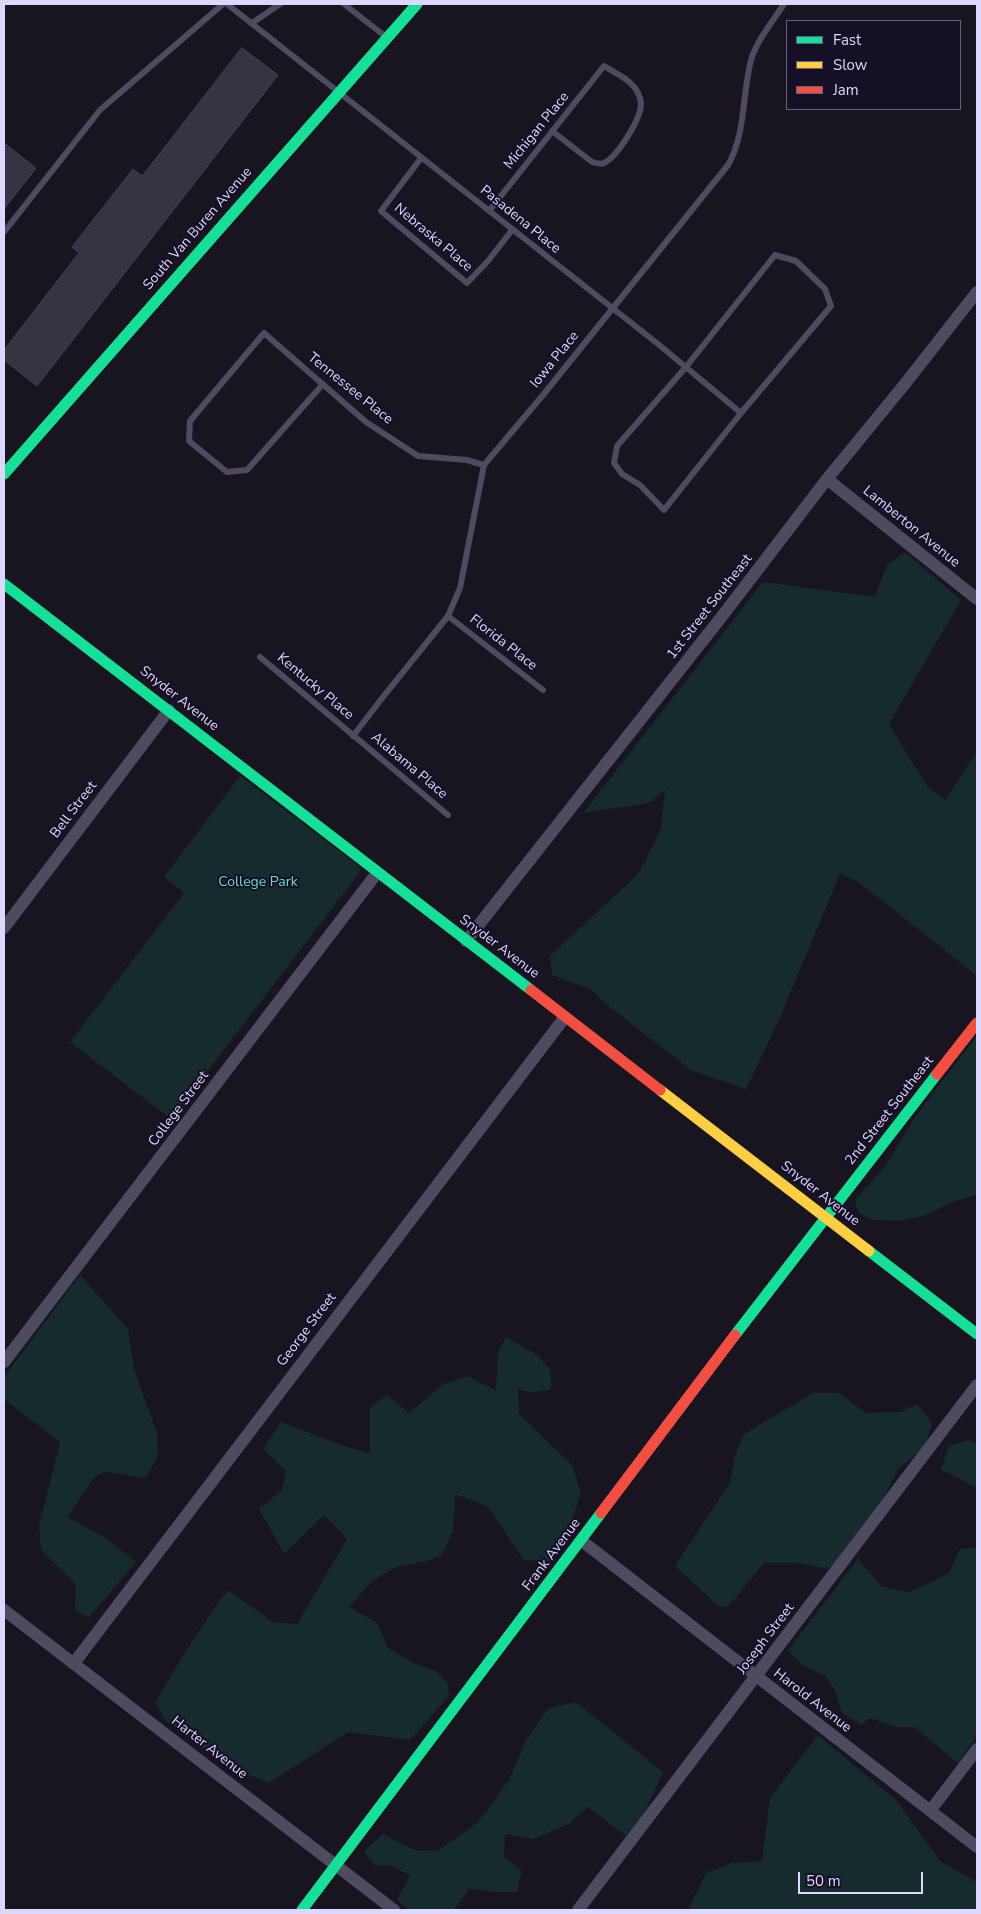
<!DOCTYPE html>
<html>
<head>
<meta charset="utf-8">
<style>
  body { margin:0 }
  #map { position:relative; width:981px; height:1914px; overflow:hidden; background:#181521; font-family:"Nunito Sans",sans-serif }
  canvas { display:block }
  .frame { position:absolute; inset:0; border:5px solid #ded7fd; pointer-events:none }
  .legend { position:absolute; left:786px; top:20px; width:175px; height:90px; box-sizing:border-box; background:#161026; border:1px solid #66607c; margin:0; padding:6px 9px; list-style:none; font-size:15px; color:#ded7fd }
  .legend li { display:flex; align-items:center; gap:10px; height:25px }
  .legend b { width:25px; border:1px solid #66607c }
  .scale { position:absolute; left:798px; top:1872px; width:125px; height:22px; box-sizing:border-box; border:2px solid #ded7fd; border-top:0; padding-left:6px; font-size:15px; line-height:18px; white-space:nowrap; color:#ded7fd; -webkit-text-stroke:4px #161026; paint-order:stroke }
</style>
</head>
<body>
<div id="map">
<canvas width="981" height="1914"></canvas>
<div class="frame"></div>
<ul class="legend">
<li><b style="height:6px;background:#16e098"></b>Fast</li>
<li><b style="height:6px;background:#ffcf43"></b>Slow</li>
<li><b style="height:6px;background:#f24e42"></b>Jam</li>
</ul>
<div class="scale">50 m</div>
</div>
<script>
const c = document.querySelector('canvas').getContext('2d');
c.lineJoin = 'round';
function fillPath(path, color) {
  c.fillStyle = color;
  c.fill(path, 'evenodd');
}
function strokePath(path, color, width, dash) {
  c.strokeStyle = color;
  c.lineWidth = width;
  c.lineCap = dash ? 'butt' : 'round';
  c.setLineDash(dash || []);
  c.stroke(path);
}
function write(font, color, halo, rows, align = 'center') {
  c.font = font + ' "Nunito Sans",sans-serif';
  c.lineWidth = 4;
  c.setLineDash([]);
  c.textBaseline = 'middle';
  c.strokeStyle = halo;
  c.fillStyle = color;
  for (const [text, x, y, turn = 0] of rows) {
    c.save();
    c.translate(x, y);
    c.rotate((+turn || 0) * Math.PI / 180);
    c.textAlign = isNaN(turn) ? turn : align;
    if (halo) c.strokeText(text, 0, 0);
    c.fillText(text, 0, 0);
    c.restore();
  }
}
const green = new Path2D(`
  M905,552L961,600L889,724L927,786L945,800L977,751V976L860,883L840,874L778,1022L746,1089L692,1071L611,1008L590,989L552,975L550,956L640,872L661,828L665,790L649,803L583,813L763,582L875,597L887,565Z
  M240,776L359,866L360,872L171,1119L70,1042L184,893L164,877Z
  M977,1035V1195L952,1202L926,1215L900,1221L872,1220L858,1212L855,1200L883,1169L916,1116Z
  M80,1275L128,1329L134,1369L157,1433L158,1456L146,1478L106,1472L96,1476L67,1517L107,1539L136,1562L89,1618L75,1610L76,1584L41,1550L39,1525L60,1442L4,1399V1377Z
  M506,1337L537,1355L551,1371V1389L532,1393L518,1389L519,1414L572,1465L581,1493L566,1539L551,1562L524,1560L487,1506L455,1494L453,1531L442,1555L424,1562L398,1566L372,1581L349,1607L377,1623L388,1648L415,1664L436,1671L448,1684L449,1696L410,1740L348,1732L269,1783L228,1766L166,1721L155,1703L184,1654L222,1597L229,1591L273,1622L297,1624L347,1539L324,1515L284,1554L259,1509L282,1490L286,1471L263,1449L281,1422L344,1446L370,1453V1407L387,1395L409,1413L444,1384L468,1376L496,1391L498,1353Z
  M813,1393H839L866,1413L900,1412L917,1404L932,1423L925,1447L897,1470L884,1497L858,1531L841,1557L828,1569L797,1563H764L728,1607L718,1606L675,1566L730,1483L735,1455L744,1434Z
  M969,1440L977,1444V1488L941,1469L949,1446Z
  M977,1547V1736L958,1763L914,1727H895L870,1718L861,1725L842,1713L835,1691L826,1677L801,1664L788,1650L858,1559L882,1587L910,1592L949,1573L960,1549Z
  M576,1702L663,1772L642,1818L626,1836L588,1807L569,1824L534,1839L505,1834L504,1857L522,1871L517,1892H495L469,1889L454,1910H409L397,1900L410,1875L388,1865L375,1866L364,1851L383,1834L414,1850L438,1851L478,1822L509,1780L525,1742L547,1709Z
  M818,1735L896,1800L941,1862L977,1882V1910H690L689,1908L706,1873L732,1863L762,1861L770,1798Z`);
const building = new Path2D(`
  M242,48L278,75L37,386L4,360V350L79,253L72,247L133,169L142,176Z
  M4,143L36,168L4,209Z`);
const lane = new Path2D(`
  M227,4L658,344L741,413
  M344,4L386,37
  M252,23L280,4
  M421,158L381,211L467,283L488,261L512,230
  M489,211L604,66C615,73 632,80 638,93C639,95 641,101 641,104C641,119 617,157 604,163C600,165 596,163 592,162L552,131
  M4,232L100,110L223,4
  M775,255L796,261L825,289L831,306L741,413L664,510L640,485L622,474L614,463L617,446L686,367Z
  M323,384L247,470L227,472L189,441L190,421L264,333L366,422L418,456L467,460L484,465
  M448,616L543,690
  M260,657L448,815
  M353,736L383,697L448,616L460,588L484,465L543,395L728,165C746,133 742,95 751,60C757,40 773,21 784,4`);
const street = new Path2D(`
  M827,479L977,599
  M4,928L169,710
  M466,941L723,615L827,479L904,385L977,292
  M4,1362L377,873
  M582,1541L977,1847
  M4,1610L394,1910
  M74,1663L565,1017
  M930,1811L977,1749
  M578,1910L977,1385`);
const fast = new Path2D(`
  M4,474L417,4
  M4,584L531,990
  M869,1251L977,1334
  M735,1335L937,1074
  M302,1910L601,1513`);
const slow = new Path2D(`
  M660,1090L869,1251`);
const jam = new Path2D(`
  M531,990L660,1090
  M937,1074L977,1023
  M601,1513L735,1335`);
const streetNames = [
  ["Michigan Place",537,131,-51],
  ["Pasadena Place",520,220,39],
  ["South Van Buren Avenue",198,229,-49],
  ["Nebraska Place",433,238,40],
  ["Iowa Place",555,360,-51],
  ["Tennessee Place",350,389,39],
  ["Lamberton Avenue",911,527,39],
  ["1st Street Southeast",710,607,-52],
  ["Florida Place",503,643,38],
  ["Kentucky Place",315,687,40],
  ["Snyder Avenue",179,699,38],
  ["Alabama Place",409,766,40],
  ["Bell Street",74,810,-53],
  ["Snyder Avenue",499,947,37],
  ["College Street",179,1109,-53],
  ["2nd Street Southeast",890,1111,-52],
  ["Snyder Avenue",820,1194,38],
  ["George Street",307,1330,-53],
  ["Frank Avenue",552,1555,-53],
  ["Joseph Street",766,1639,-53],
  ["Harold Avenue",812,1701,38],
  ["Harter Avenue",209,1748,38]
];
const parkNames = [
  ["College Park",258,883]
];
fillPath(green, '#152b2e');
fillPath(building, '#373343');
strokePath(building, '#454054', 1);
strokePath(lane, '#4e4b61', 6);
strokePath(street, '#4e4b61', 12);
strokePath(fast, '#16e098', 11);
strokePath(slow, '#ffcf43', 11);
strokePath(jam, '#f24e42', 11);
write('14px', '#ded7fd', '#161026', streetNames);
write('14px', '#65dbc6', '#161026', parkNames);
</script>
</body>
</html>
